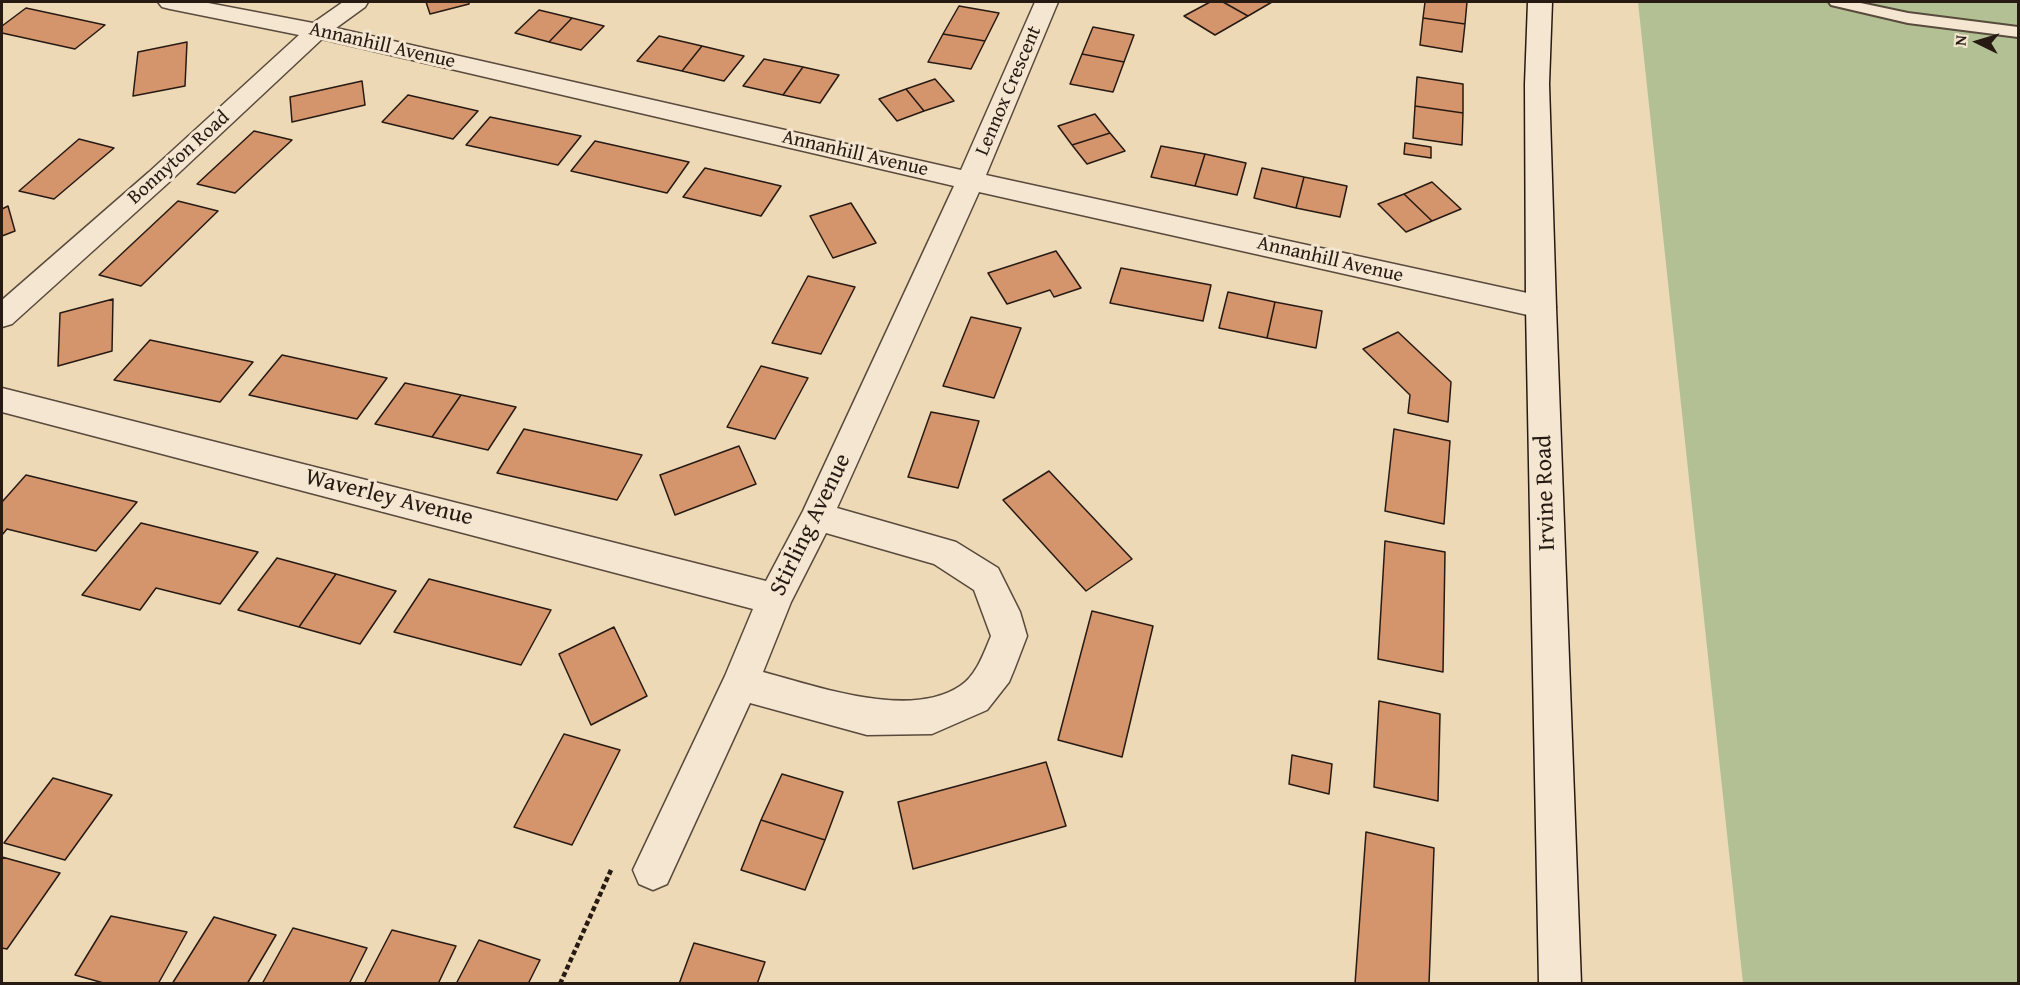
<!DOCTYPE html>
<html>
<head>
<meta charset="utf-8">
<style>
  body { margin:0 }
  #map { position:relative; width:2020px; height:985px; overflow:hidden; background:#eed9b6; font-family:"Gentium Book Plus",serif }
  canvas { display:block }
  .frame { position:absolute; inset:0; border:3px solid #261a13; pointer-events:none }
  .north { position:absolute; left:1948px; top:12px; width:60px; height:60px; -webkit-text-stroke:4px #f4e6d0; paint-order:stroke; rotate:275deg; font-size:16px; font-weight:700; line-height:24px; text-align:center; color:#261a13 }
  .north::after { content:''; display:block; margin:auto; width:21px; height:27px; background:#261a13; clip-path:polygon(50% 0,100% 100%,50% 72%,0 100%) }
</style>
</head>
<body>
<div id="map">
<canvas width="2020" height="985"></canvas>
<div class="frame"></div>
<div class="north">N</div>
</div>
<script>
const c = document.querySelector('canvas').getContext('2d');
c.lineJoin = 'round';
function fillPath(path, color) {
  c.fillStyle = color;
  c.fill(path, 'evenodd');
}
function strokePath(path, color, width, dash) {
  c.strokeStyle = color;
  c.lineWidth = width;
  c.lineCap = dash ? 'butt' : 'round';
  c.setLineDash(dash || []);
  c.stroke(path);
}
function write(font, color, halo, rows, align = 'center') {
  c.font = font + ' "Gentium Book Plus",serif';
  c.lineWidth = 6;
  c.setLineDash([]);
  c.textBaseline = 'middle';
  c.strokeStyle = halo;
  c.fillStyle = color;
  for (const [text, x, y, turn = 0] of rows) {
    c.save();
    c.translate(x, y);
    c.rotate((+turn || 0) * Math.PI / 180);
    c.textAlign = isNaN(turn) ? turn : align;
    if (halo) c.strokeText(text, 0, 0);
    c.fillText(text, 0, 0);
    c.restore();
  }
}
const green = new Path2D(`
  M1638,2H2018V983H1743Z`);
const building = new Path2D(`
  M426,2H469V4L430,14Z
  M1210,2H1223L1248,16L1215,35L1184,16Z
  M1223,2H1272L1248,16Z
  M1425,2H1467L1465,24L1423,18Z
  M959,6L999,13L985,41L943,34Z
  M26,8L105,25L75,49L2,33V26Z
  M539,10L572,18L549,42L515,33Z
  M572,18L604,26L581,50L549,42Z
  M1423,18L1465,24L1462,52L1420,45Z
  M1093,27L1134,35L1124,62L1082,54Z
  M943,34L985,41L971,69L928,62Z
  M659,36L702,46L682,71L637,61Z
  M187,42L185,86L133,96L138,52Z
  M702,46L744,56L724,81L682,71Z
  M1082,54L1124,62L1113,92L1070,84Z
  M764,59L803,67L783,95L743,86Z
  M803,67L839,75L820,103L783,95Z
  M1417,77L1463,84V113L1415,106Z
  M935,79L954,101L924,111L906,89Z
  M362,81L365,105L292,122L290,97Z
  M906,89L924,111L897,121L879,99Z
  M408,95L478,111L453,139L382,122Z
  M1415,106L1463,113L1462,145L1413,138Z
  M1095,114L1110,133L1072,145L1058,126Z
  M490,117L581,136L558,165L466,145Z
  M254,131L292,140L235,193L197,184Z
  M1110,133L1125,151L1087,164L1072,145Z
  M79,139L114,148L54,199L19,191Z
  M595,141L689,162L667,193L571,171Z
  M1405,143L1431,147V158L1404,154Z
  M1161,146L1205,154L1195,186L1151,177Z
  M1205,154L1246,163L1237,195L1195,186Z
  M705,168L781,186L761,216L683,197Z
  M1262,168L1304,177L1296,208L1254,198Z
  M1304,177L1347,186L1340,217L1296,208Z
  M1432,182L1461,209L1432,221L1404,194Z
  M1404,194L1432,221L1406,232L1378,204Z
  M178,201L218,211L141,286L99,275Z
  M851,203L876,243L833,258L810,216Z
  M8,206L15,231L2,236V209Z
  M1056,251L1081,288L1054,297L1050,290L1007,304L988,273Z
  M1121,268L1211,285L1203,321L1110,303Z
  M808,276L855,287L821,354L772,343Z
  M1228,292L1275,302L1267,338L1219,328Z
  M113,299L112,351L58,366L60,313Z
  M1275,302L1322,311L1316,348L1267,338Z
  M971,317L1021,328L994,398L943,386Z
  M1398,332L1451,382L1448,422L1408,413L1410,395L1363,349Z
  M150,340L253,362L220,402L114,380Z
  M282,355L387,378L357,419L249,395Z
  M761,366L808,378L775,439L727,427Z
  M405,383L461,395L432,437L375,424Z
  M461,395L516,407L488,450L432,437Z
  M931,412L979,421L958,488L908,477Z
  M524,429L642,455L617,500L497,473Z
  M1394,429L1450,441L1444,524L1385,511Z
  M739,446L756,484L675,515L660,475Z
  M1049,471L1132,559L1086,591L1003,500Z
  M26,475L137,502L96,551L7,529L2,535V502Z
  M141,523L258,552L220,604L156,588L140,610L82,595Z
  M1385,541L1445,552L1443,672L1378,659Z
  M277,558L336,574L299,627L238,610Z
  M336,574L396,591L360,644L299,627Z
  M429,579L551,610L521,665L394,632Z
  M1092,611L1153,626L1122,757L1058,740Z
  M614,627L647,696L591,725L559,654Z
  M1379,701L1440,714L1438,801L1374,787Z
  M564,734L620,750L572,845L514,827Z
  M1292,755L1332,764L1329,794L1289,784Z
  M1046,762L1066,826L913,869L898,802Z
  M782,774L843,792L825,840L761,820Z
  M53,778L112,795L65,860L4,843Z
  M761,820L825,840L805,890L741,870Z
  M1366,832L1434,848L1429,984H1355Z
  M2,857L60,873L7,949L2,948Z
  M111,916L187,932L158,984H107L75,975Z
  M214,917L276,935L247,984H172Z
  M293,928L367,948L349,984H262Z
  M392,930L456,946L438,984H364Z
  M479,940L540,960L528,984H456Z
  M694,943L765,962L757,984H679Z`);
const path = new Path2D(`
  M560,984L611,870`);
const lane = new Path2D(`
  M1829,2H1856L1908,13L2018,27V37L1908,23L1831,5Z`);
const street = new Path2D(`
  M158,2H203L313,23L343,2H368L365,7L336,28L961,170L1035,2H1058L986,175L1541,296L1551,299L1556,307L1551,315L1541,318L979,192L837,508L956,542L998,568L1020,612L1027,636L1014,670L1009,682L987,710L932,734L867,735L750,703L667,884L653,890L639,884L633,870L725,676L753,609L2,412V388L766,581L803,511L954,186L322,39L167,184L12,324L2,327V300L149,172L299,35L170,9L162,7ZM826,533L934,564L974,590L991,636C984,653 976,676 960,686C910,720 816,686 763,672L791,602Z`);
const secondary = new Path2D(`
  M1528,2H1552L1549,84L1556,307L1581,984H1539L1526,307L1525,84Z`);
const farStreetnames = [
  ["Annanhill Avenue",382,46,13],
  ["Lennox Crescent",1009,91,-67],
  ["Annanhill Avenue",855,154,13],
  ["Bonnyton Road",179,158,-42],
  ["Annanhill Avenue",1330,260,13]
];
const streetNames = [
  ["Irvine Road",1546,493,-92],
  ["Waverley Avenue",389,498,14],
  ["Stirling Avenue",811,525,-64]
];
fillPath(green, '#b2c093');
fillPath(building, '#d4946c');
strokePath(building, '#261a13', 1.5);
strokePath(lane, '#584a3c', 4);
strokePath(street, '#584a3c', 3);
strokePath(secondary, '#261a13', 3);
strokePath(path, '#261a13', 4.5, [5, 3]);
fillPath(lane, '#f4e6d0');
fillPath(street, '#f4e6d0');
fillPath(secondary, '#f4e6d0');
write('20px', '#261a13', '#f4e6d0', farStreetnames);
write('24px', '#261a13', '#f4e6d0', streetNames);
</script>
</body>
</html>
